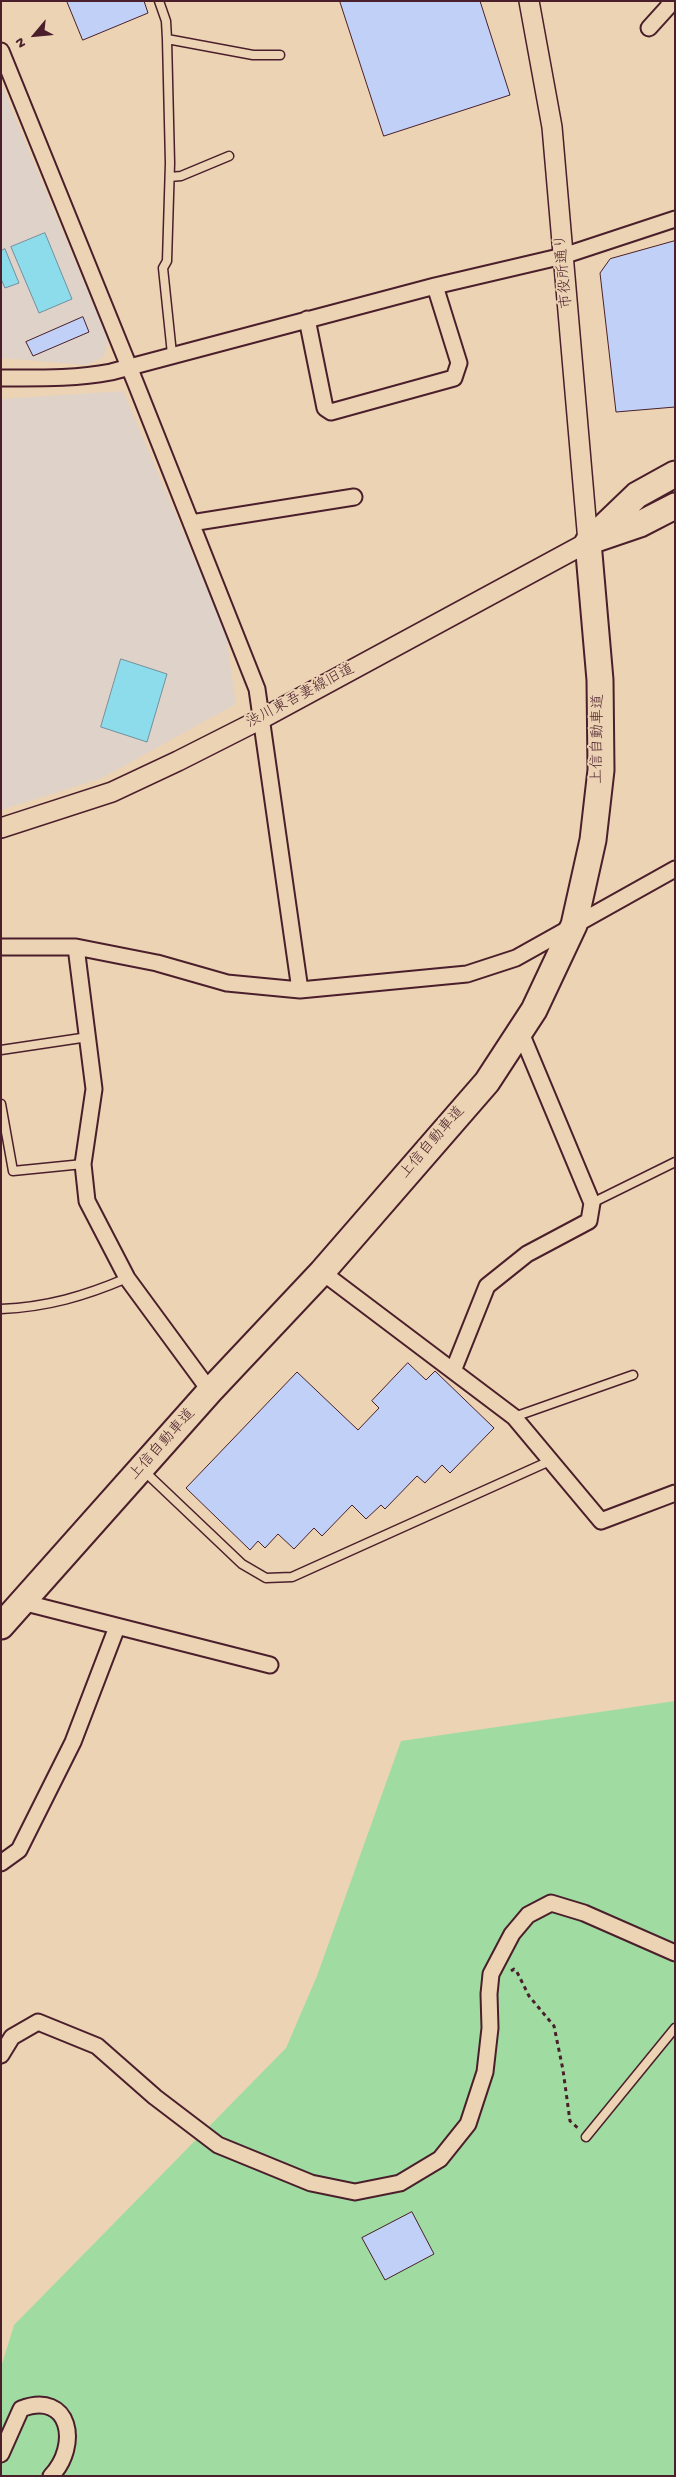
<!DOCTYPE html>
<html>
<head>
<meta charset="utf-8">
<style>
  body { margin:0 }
  #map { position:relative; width:676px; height:2477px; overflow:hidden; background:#ecd3b4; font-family:"Gochi Hand",sans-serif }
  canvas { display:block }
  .frame { position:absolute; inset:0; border:2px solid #4a1f2b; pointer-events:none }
  .north { position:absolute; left:10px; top:10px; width:50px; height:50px; -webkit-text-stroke:4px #ecd3b4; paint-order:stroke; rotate:242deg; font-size:14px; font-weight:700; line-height:20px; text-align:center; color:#4a1f2b }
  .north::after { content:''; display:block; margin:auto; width:18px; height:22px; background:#4a1f2b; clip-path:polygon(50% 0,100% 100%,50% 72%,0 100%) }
</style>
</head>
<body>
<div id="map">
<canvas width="676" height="2477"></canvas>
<div class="frame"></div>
<div class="north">N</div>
</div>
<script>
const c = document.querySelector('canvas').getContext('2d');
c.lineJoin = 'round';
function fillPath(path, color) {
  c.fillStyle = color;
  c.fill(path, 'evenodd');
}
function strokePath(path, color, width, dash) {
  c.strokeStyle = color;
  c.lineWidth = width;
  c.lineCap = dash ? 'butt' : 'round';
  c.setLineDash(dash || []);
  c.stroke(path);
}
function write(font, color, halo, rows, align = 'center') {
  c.font = font + ' "Gochi Hand","Klee One",sans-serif';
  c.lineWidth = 4;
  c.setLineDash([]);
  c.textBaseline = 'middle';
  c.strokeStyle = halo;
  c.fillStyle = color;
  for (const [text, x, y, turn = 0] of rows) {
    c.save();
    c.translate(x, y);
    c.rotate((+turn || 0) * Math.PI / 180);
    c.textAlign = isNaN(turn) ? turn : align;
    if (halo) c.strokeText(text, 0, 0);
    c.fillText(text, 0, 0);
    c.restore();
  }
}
const built = new Path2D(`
  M1,84L108,340L104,357L86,365L1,358Z
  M123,391L226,633L236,704L102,778L1,810V399Z`);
const green = new Path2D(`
  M675,1701V2476H1V2367L14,2325L286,2048L317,1976L401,1741Z`);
const water = new Path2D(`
  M45,233L72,299L39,313L11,247Z
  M5,249L19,283L5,288L1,279V251Z
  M121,659L167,674L147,742L101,727Z`);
const building = new Path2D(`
  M67,1H144L148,13L83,40Z
  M340,1H480L510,95L384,136Z
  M675,241V407L616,412L600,273L610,259Z
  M83,317L89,332L33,356L26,342Z
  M408,1363L426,1380L435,1371L494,1428L450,1473L442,1465L425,1483L417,1476L385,1509L381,1505L366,1519L352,1505L322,1536L314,1528L294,1549L278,1534L265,1548L258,1541L250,1550L186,1488L297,1372L358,1430L379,1408L372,1401Z
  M412,2212L434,2254L385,2280L362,2238Z`);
const path = new Path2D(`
  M511,1971L514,1969L517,1972L529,1996L554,2026L563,2070L570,2121L579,2129`);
const service = new Path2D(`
  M159,1L166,21L167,39L170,163L167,261L163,268L172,354
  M167,39L253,55H280
  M170,177L181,176L229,156
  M1,1050L88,1037
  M1,1104L13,1171L83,1164
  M592,1203L675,1162
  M1,1309C47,1307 85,1296 127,1278
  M514,1417L633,1375
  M143,1470L242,1564L266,1578L292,1577L552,1460
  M586,2137L675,2028`);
const minor = new Path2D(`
  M649,28L668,7L670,1
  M1,51L136,384L257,689L300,990
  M307,319L325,408L331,412L454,378L459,363L435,286
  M1,378C38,378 75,379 111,372L435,286L563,256L675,219
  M191,523L354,497
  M1,947H76L157,963L227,983L300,990L467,974L516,958L675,869
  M76,947L94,1089L83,1164L87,1201L127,1278L210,1391
  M322,1272L514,1417L601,1521L675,1493
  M453,1371L487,1286L527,1254L589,1221L592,1203L521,1033
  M22,1602L270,1665
  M1,1863L19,1850L73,1742L117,1627
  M1,2055L12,2037L38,2022L97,2046L155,2097L218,2145L311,2183L355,2192L400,2183L440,2159L468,2124L485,2072L490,2028L489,1994L491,1974L512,1934L528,1915L551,1903L584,1913L675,1953
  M1,2454L21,2409C71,2390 80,2446 51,2476`);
const tertiary = new Path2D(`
  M1,828L112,792L178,761L263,718L588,542L552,127L529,1`);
const trunk = new Path2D(`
  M596,539L640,524L675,506
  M588,542L637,495L675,474
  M1,1626L210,1391L322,1272L487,1082L534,1010L574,925L593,840L601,770L600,680L588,542`);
const streetNames = [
  ["市役所通り",565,271,-95],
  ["渋川東吾妻線旧道",301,697,-28],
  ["上信自動車道",599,739,-89],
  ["上信自動車道",433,1143,-49],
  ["上信自動車道",163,1445,-48]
];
fillPath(built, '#dfd2c8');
fillPath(green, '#a0dca2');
fillPath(water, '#8ddceb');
strokePath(water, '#72909e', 1);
fillPath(building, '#c0d0f6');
strokePath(building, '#4a1f2b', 1);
strokePath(service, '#4a1f2b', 11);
strokePath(minor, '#4a1f2b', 19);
strokePath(tertiary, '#4a1f2b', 22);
strokePath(trunk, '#4a1f2b', 29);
strokePath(path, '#4a1f2b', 3, [4, 4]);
strokePath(service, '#ecd3b4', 8);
strokePath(minor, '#ecd3b4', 15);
strokePath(tertiary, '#ecd3b4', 19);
strokePath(trunk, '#ecd3b4', 25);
write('15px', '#4a1f2b', '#ecd3b4', streetNames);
</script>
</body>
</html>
